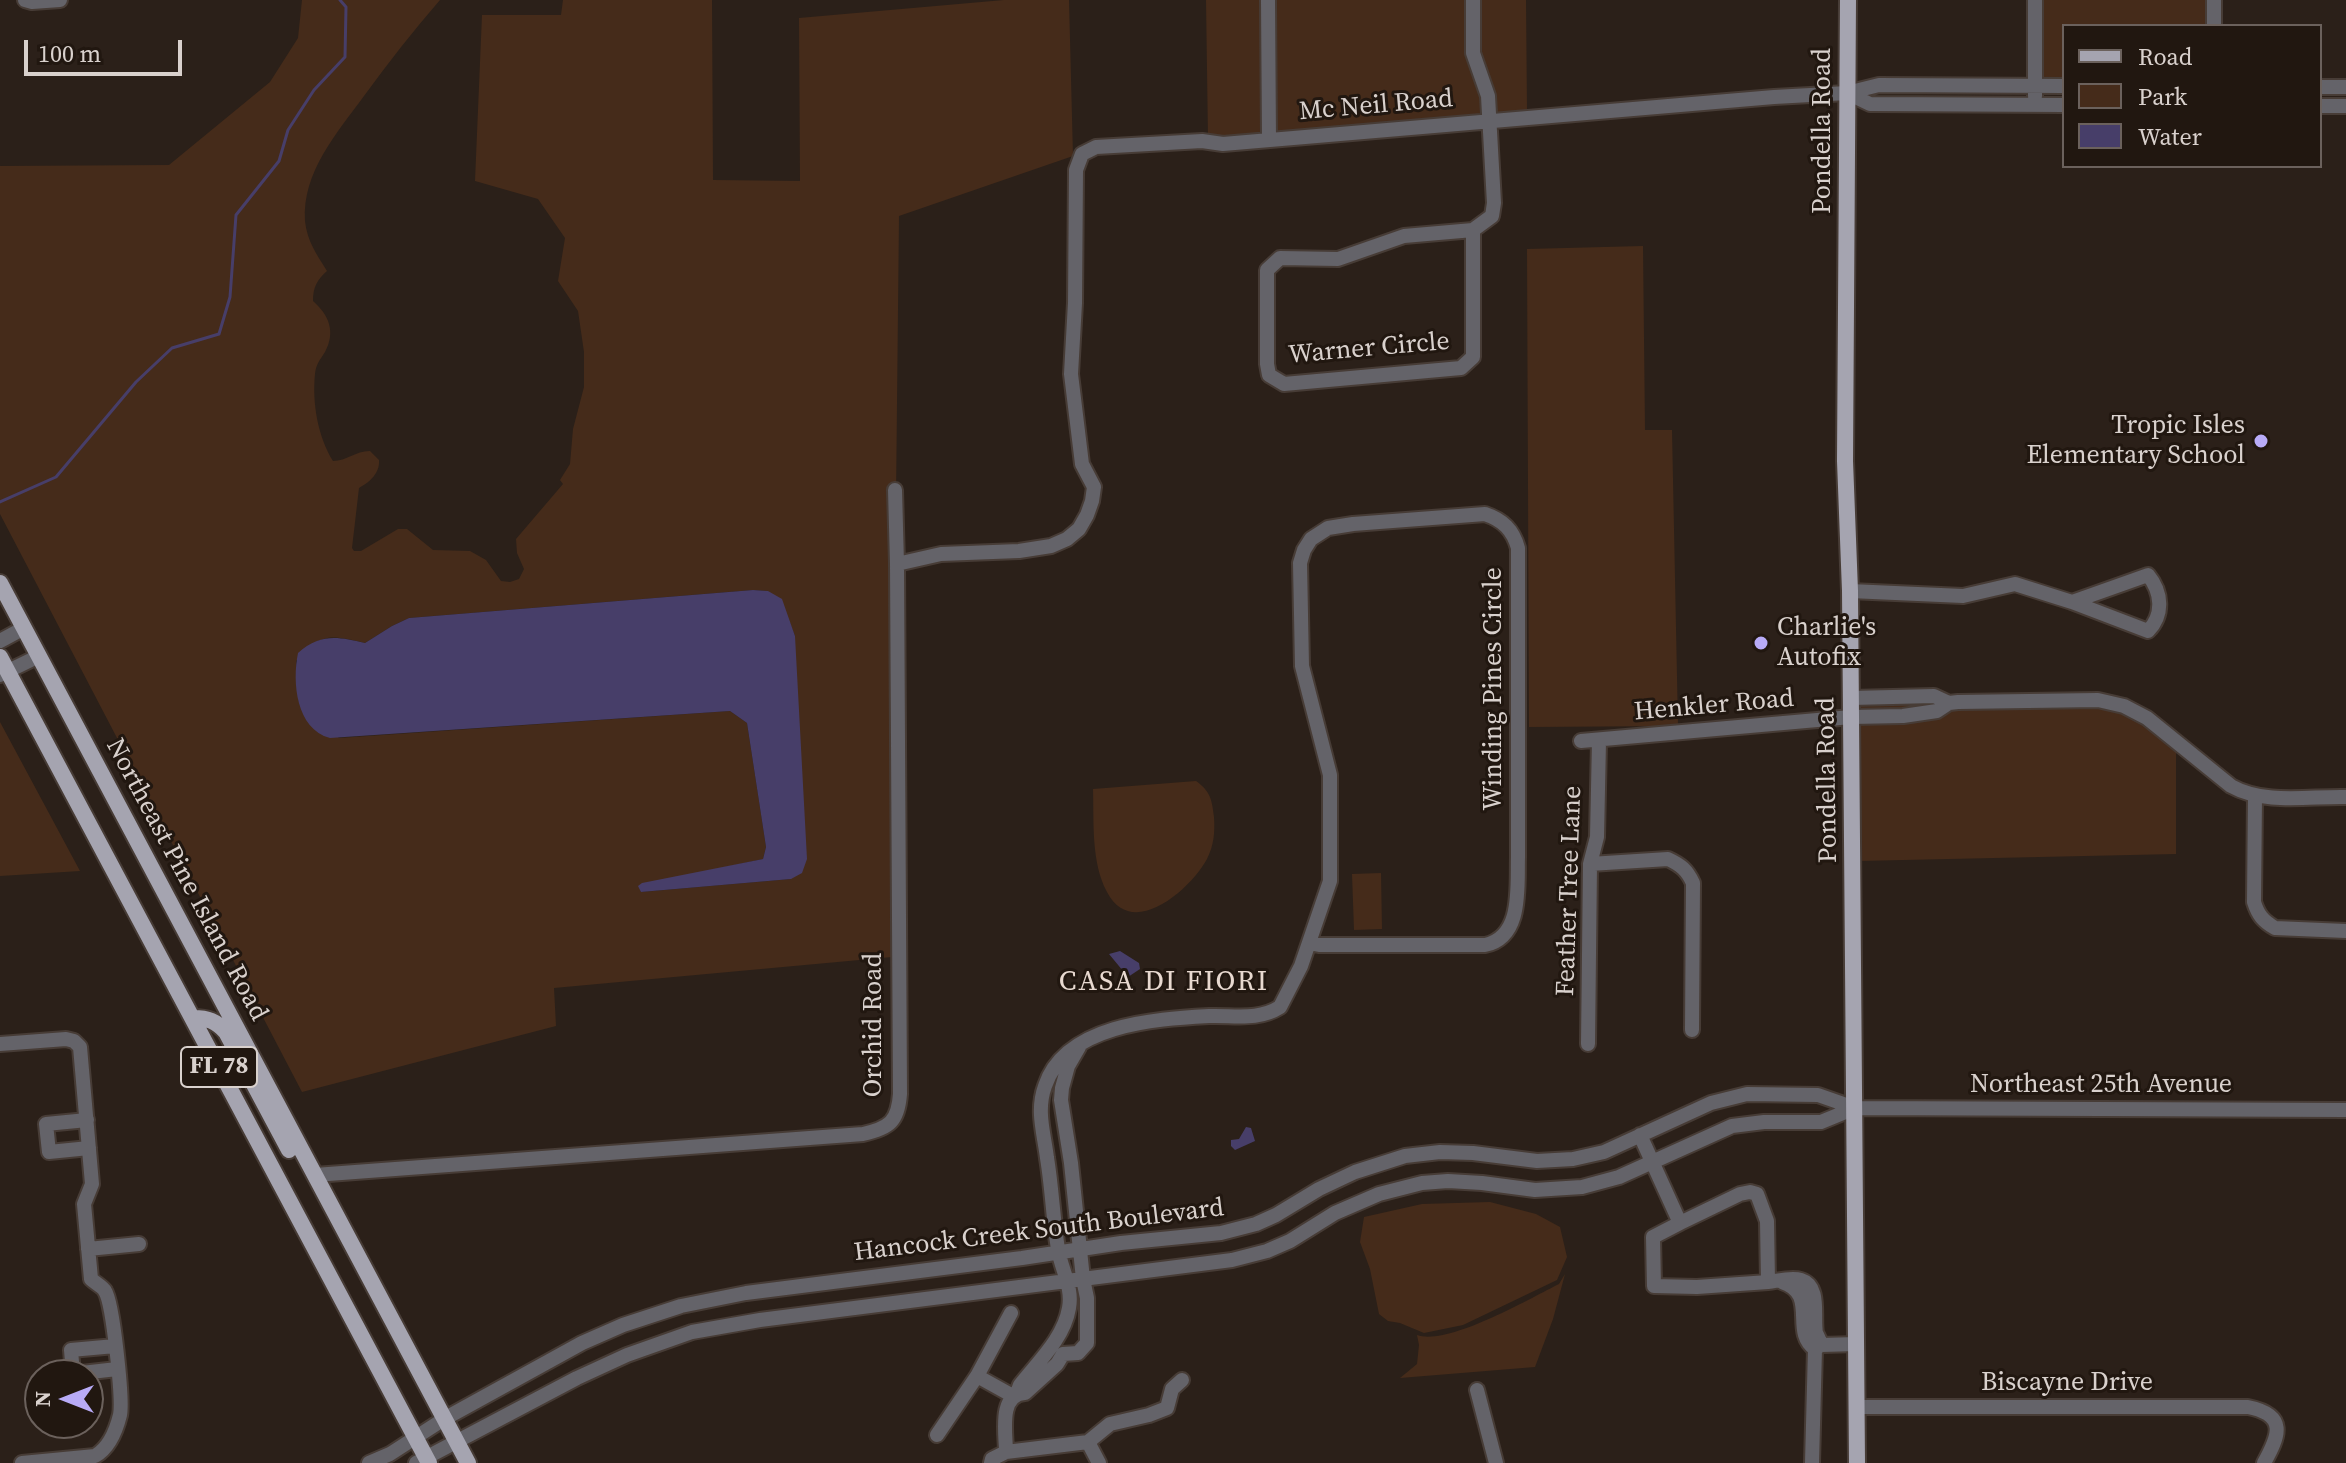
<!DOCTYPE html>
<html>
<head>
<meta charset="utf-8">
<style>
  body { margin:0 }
  #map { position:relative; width:2346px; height:1463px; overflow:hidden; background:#2b2019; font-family:"Source Serif 4",serif }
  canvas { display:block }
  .legend { position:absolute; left:2062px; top:24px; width:260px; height:144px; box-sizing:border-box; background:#211710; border:2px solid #6b615c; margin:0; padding:10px 14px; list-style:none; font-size:24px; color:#d9d1cd }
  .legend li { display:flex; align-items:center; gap:16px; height:40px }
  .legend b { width:40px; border:2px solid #6b615c }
  .north { position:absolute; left:24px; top:1359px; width:80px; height:80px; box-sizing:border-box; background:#211710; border:2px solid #6b615c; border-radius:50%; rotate:270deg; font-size:22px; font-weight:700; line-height:32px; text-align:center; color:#d9d1cd }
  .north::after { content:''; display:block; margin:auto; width:28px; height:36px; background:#b8abf7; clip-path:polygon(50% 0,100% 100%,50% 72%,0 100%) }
  .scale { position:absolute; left:24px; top:40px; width:158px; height:36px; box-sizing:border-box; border:4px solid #d9d1cd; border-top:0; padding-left:10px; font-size:24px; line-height:28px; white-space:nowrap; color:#d9d1cd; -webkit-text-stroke:6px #211710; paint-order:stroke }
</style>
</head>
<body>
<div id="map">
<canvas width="2346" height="1463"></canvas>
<ul class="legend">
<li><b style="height:10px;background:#a5a4b0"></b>Road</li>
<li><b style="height:22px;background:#452b1a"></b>Park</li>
<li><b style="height:22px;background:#473e69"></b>Water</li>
</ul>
<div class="north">N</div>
<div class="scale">100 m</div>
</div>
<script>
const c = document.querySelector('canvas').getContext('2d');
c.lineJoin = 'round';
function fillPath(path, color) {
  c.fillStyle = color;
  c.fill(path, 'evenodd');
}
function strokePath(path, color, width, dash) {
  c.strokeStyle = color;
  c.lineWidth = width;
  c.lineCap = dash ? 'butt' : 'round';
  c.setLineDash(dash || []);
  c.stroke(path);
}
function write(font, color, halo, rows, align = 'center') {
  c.font = font + ' "Source Serif 4",serif';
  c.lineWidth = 6;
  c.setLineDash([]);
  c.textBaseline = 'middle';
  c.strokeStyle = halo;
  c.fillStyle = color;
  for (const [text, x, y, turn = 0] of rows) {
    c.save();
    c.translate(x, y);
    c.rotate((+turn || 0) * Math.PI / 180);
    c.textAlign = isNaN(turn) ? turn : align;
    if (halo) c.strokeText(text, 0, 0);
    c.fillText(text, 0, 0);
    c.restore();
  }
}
const green = new Path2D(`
  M302,0H440C413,31 388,63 364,96C337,133 302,172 305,221C307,241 317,255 327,271C317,280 313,287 313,301C329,315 336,332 325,352C320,360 316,364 315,374C312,403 318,437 333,461C347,461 355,451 370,451L379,460C380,473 370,482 359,488L352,548L354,551H361L398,529H407L433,550L470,551L486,560L501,581L510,582L519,579L524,569L517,553L516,539L563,484L560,480L570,464L573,429L584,387V352L578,311L558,281L565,238L538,199L475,181L482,15H561L563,0H712L713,180L800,181L799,18L1004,0H1069L1073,156L899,216L896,498L903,956L554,988L556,1026L302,1092L0,514V166L169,165L270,82L298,38ZM753,590L768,591L790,623L795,636L791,879L641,892L639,886L763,859L766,847L747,723L730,711L339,738L299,702L296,661C321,632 330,635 365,643L392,626L409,618Z
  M1206,0H1526L1527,110L1208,139Z
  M2037,0H2217L2218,26H2064V81H2038Z
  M1643,246L1645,430H1672L1678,726L1529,727L1527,249Z
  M1857,692L2094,697L2176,740V854L1858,861Z
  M0,722L80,871L0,876Z
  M1196,781C1210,791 1212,799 1214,817C1215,832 1214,845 1207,859C1191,889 1132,941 1107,892C1091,862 1094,822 1093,789Z
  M1381,873L1382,929L1354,930L1352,874Z
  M1490,1202L1536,1214L1560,1227L1567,1257L1557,1280L1463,1325L1424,1333L1400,1323L1388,1321L1379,1314L1370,1269L1360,1242L1364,1217L1422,1204Z
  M1565,1274L1553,1319L1535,1367L1400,1378L1417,1364L1419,1345L1417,1335C1448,1346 1529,1299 1559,1284Z`);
const water = new Path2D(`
  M753,590L768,591L782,599L795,636L807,859L802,873L791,879L641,892L638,886L642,883L763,859L766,847L747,723L730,711L330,738C296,729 292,682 298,653C321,633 338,637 365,643L392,626L409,618Z
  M1120,951L1139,963L1140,969L1128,977L1109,954Z
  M1246,1127L1251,1128L1255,1141L1235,1150L1231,1146V1140L1239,1139Z`);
const stream = new Path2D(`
  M0,502L56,477L136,382L172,348L219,334L230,297L236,215L279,161L288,130L314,90L345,57L346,7L340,0`);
const minor = new Path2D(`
  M25,0L32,2L60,0
  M1268,0L1269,139
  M2214,26V0
  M2320,87H2346
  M1847,93L1870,104L2064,105
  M2035,96V0
  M2320,106H2346
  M1473,230V357L1461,368L1284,384L1269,375L1267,364V270L1280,258L1338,259L1404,236Z
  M1473,230L1492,216L1494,203L1488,96L1473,53V0
  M897,564L941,554L1019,551L1051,546L1067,539L1079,529L1087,515L1092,501L1094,487L1082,464L1071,374L1075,303L1076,170L1082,154L1096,147L1202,141L1223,144L1774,97L1847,93L1879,85L2064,86
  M1850,591L1963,596L2015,584L2072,602L2148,631C2164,615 2162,592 2148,575L2072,602
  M0,641L24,628
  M0,675L39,656
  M1851,698L1934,696L1949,703
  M1581,741L1851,717L1903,716L1937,711L1949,703L1958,702L2098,700L2124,706L2147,718L2231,786C2265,805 2309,796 2346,797
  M2255,796L2254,902C2258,915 2263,921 2275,928L2346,931
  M1590,864L1668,859C1681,865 1687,870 1693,883L1692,1030
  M0,1044L66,1039L74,1041L80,1047L92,1184L84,1204L91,1279C95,1283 103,1287 105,1291C113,1303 123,1400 120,1415C116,1431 109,1448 95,1456L22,1463
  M1588,1044L1590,864L1597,837L1599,741
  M87,1120L46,1124L49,1152L89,1148
  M1640,1135L1680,1223L1653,1237L1654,1286L1697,1287L1768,1282L1767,1221L1757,1194L1750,1192L1740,1194L1680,1223
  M315,1175L863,1134C890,1128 898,1121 900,1094L897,564L895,490
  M88,1249L139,1244
  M1768,1282C1778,1281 1791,1277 1801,1280C1821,1286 1813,1316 1816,1333C1817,1334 1821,1344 1821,1345
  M1782,1282C1819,1294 1790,1332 1815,1349
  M115,1346L71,1350L73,1374L117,1369
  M977,1376L1013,1396
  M1477,1390L1496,1463
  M1017,1393L1020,1385C1038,1362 1064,1338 1069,1308C1073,1287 1061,1269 1058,1249C1053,1219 1052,1188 1047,1158C1044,1133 1036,1111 1045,1086C1065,1025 1154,1019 1209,1016C1234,1015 1258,1021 1280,1007L1301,966L1330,881V775L1302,666L1300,563L1304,550L1311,539L1328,528L1353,524L1485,514C1503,520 1513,530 1518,548V857C1517,887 1523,937 1485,945H1319L1309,943
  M1857,1407H2248C2288,1415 2279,1436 2264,1463
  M937,1435L977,1376L1011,1313
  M1088,1442L1099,1463
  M1006,1452L1088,1442L1110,1424L1149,1415L1167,1408L1172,1389L1182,1380
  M369,1463L390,1454L444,1419L582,1343L623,1325L681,1306L746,1293L1022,1258L1121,1243L1221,1233L1256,1224L1276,1215L1319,1189L1355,1172L1405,1156L1440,1152L1473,1153L1537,1161L1573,1159L1604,1152L1711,1103L1747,1094L1818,1095L1855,1108L2346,1110
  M416,1463L577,1378L627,1355L692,1332L760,1320L1232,1260L1267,1251L1290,1241L1335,1213L1379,1194L1422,1183L1448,1181L1482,1183L1535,1190L1582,1187L1619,1177L1732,1126L1764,1122H1821L1855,1108
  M991,1463L992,1459L1006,1452C1006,1434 998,1394 1025,1393L1057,1364L1063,1354L1078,1353L1087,1343V1298L1083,1279L1071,1163L1061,1100L1062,1088L1068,1066L1079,1047
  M1812,1463L1815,1349L1821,1345L1857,1344`);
const major = new Path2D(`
  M1848,0L1845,461L1850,591L1857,1463
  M0,583L468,1463
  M0,657L429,1463
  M193,1018C208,1018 216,1021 226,1032L289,1150`);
const markers = [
  [2261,441,8,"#b8abf7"],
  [1761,643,8,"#b8abf7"]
];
const shields = [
  [219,1067,76]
];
const shieldNames = [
  ["FL 78",219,1067]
];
const streetNames = [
  ["Mc Neil Road",1376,106,-5],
  ["Pondella Road",1823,131,-90],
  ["Warner Circle",1369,349,-5],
  ["Winding Pines Circle",1494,689,-90],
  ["Henkler Road",1714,706,-5],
  ["Pondella Road",1828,780,-91],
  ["Northeast Pine Island Road",186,880,62],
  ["Feather Tree Lane",1570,891,-88],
  ["Orchid Road",874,1025,-90],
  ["Northeast 25th Avenue",2101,1085],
  ["Hancock Creek South Boulevard",1039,1231,-7],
  ["Biscayne Drive",2067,1383]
];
const poiNames = [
  ["Tropic Isles",2245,426],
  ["Elementary School",2245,456],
  ["Charlie's",1777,628,"left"],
  ["Autofix",1777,658,"left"]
];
const neighbourhoodNames = [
  ["CASA DI FIORI",1164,983]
];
fillPath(green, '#452b1a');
fillPath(water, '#473e69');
strokePath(stream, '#473e69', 3);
strokePath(minor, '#473c36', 18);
strokePath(major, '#473c36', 20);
strokePath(minor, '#646369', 14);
strokePath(major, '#a5a4b0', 16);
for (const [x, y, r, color] of markers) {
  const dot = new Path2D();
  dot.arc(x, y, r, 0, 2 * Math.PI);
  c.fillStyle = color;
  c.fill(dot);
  strokePath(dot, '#211710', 3);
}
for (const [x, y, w] of shields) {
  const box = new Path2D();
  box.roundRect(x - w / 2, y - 20, w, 40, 6);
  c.fillStyle = '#211710';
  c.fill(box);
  strokePath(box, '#d9d1cd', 2);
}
write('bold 24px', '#d9d1cd', null, shieldNames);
write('26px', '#d9d1cd', '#211710', streetNames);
write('26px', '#d9d1cd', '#211710', poiNames, 'right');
c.letterSpacing = '2px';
write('28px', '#e8d9d0', '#211710', neighbourhoodNames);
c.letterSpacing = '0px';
</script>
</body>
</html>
